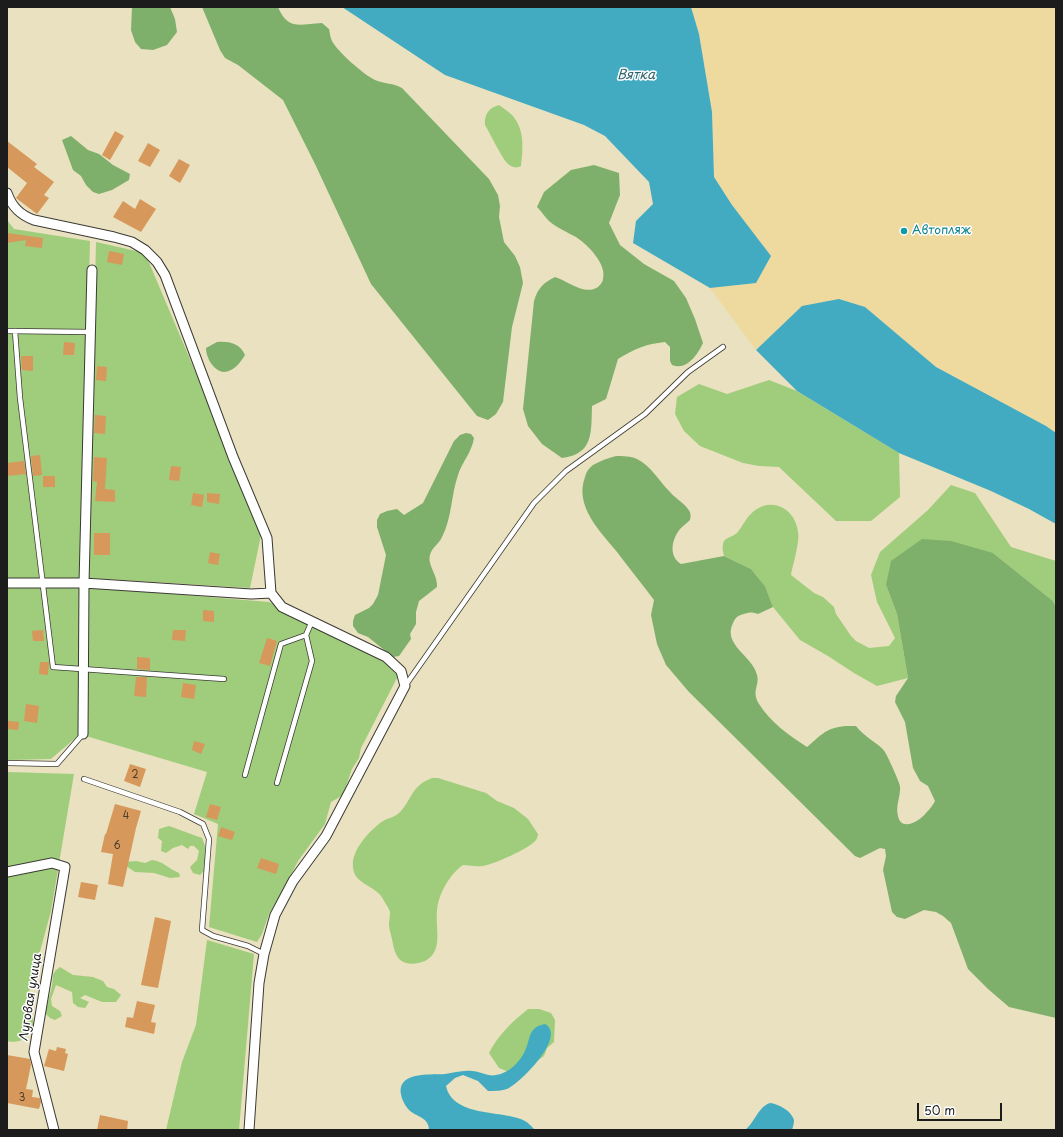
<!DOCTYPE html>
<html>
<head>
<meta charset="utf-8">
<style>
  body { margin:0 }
  #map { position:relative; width:1063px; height:1137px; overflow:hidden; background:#e9e1bf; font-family:"Playpen Sans",sans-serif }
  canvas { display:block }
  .frame { position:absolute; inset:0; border:8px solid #1c1c1c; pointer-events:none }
  .scale { position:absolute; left:917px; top:1103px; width:85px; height:18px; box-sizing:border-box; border:2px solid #1c1c1c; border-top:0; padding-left:5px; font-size:12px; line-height:14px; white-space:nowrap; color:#1c1c1c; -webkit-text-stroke:3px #fff; paint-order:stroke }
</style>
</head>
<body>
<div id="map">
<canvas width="1063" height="1137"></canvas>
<div class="frame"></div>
<div class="scale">50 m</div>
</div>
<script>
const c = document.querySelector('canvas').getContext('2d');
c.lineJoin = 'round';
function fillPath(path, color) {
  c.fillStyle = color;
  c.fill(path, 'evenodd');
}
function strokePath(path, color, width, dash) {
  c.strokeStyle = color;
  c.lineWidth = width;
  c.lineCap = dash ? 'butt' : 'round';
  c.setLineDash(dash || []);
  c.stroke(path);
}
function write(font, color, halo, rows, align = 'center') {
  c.font = font + ' "Playpen Sans",sans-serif';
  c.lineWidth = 3;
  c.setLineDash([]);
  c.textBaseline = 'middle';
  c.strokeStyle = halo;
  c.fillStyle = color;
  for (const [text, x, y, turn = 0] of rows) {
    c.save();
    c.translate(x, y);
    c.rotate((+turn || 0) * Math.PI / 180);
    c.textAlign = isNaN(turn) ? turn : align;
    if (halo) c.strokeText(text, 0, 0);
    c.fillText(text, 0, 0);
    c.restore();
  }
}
const green = new Path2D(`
  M499,105C503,108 508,111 512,115C525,129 523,149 521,166C516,169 511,167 507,163C500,155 491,135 485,125C484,114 489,108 499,105Z
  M7,220L14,229L90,241L81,581H7Z
  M96,242L145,253L209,404L261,535L250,588L88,578Z
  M769,380L797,391L899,453L900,497L871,521H836L779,467L759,466L743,463L700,446L684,431L675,414L677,397L699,384L727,394Z
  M951,485L975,493L1011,547L1056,561V607L1053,601L993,553L886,585L897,614L908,678L877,686L854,673L828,656L800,640L773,607L765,586L751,569L724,556C723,552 722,547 723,544C724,537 733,537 737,533C743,526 746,517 754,511C773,496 796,510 798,532C800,542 793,564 791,575L814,593L823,597L834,607L836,614L851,636L856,641L869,648L889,646L895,638L877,602L871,575L880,552L928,510Z
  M7,586L79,587V735L51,759L7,760Z
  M88,587L269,602L312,621L384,662L398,676L361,748L359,758L352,769L343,795L331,802L325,824L298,861L283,890L269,914L262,934L257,942L209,927L218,824L194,814L207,772L86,736Z
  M7,772L74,774L51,911L26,1003H23C27,1008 31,1013 33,1019C34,1022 33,1025 32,1028C27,1039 19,1044 7,1041Z
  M432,778H438L486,793L497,801L514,808L528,819L538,834C538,835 537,839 536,840C531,848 492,865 482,866C476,867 469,865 463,865C450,874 438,894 437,911C435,928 444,951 425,961C415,965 401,966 396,954C394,950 393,944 392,939C391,935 389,929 389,925C389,921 390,916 390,912C389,908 385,903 383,899C376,885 354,885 353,867C351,850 370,830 383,821C388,818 395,817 399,813C408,805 411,791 421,784C424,781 428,780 432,778Z
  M169,826L202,838L205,846V870L200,875L193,873L190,867L197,860L199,851L194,846H190L188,849L182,845L173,848L166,853L161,851L162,841L158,838L159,829Z
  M152,860C163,861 169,869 179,873L180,877L170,878L154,873L135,872L126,866L125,862L136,861L145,863Z
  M207,940L254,954L239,1130H166L182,1062L196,1025Z
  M60,967L73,975L93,977L103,981L107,987L114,989L121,995L116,1002H102L85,995L80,998L89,1002L85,1008L78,1007L73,1003L72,992L56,985L51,999L52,1006L60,1011L62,1016L55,1020L50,1018L45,1013L52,986L53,975L55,971Z
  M528,1009H539L551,1013L555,1020L554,1042L547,1048L544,1056L521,1072L511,1073L499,1068L489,1053C499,1034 511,1023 528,1009Z`);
const forest = new Path2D(`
  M132,7H170L175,19L177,32L167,45L153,50L141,49L135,42L131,30Z
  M202,7H278C288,31 300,24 322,23L329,29C330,33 330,37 332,41C337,51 364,75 375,80C384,84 394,83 402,88L489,179L498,195L500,206L499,217L504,242L515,256L520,267L523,283L512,327L503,402L496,414L488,420L477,416L371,284L315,164L283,100L238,65L225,58L220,50Z
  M71,136L88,150L99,154L113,165L130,174L129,180L112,190L99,194L93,192L86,185L81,176L73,170L62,140Z
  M594,165L619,173L620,195L609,223L620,245L644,264L674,281L686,298L695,319L703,343C698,354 687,371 672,365L670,361V347L665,342C646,344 634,349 618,359L606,399L592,406C591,432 594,454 562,458L542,444L528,426L523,409L534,301C538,288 543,283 555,277C568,281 584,296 598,287C600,285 603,282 603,279C607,264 588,245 576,237C567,232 557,228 549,221C545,217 541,211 537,207L544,192L571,170Z
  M217,342C228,341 240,343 245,355C241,362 233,372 224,372C213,371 206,357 206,348Z
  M466,433L471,434L474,438C472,452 462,462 458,475C451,495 452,518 442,537C439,544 432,547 430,555C427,565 438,575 437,587L419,601L416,612V624L410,634L411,639L399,656L393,657L368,637L358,633L353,626V621L355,615L369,608L373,604L378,595L386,555L377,527V520L380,514L387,511L397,509L404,515L423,503L454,441L460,435Z
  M616,456C623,456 631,456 637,459C651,466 659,481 670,492C675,498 683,502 688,509C691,513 691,515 690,520C687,523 683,526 680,529C672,539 668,556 681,564L724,556L751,569L765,586L773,607L758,614C752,612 750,612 744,614C738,615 735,618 733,623C722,645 753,656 757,675C760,686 751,690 759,704C771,723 789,735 807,747C825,731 830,725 856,726C864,737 880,744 885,752C888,757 899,781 900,786C901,796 895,806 898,816C901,832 920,821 926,813C930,809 933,805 935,801L928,786L920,781L913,768L905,722L895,702L896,696L908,678L897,614L886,585L891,561L922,539L951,541L993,553L1053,601L1056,607V1018L1009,1007L988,989L968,969L951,923L943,916L936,912L924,910L905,919L897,917L892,912L883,870L886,856L885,849L880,848L860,858L855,856L689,692L666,665L657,644L651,615L654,600C642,584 629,568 617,552C600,531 574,506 585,477C586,472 589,468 593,465C600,461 608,458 616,456Z`);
const sand = new Path2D(`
  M691,7H1056V433L1046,426L936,367L865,307L802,306L756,350L710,288L756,283L732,205L714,177L712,112L699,34Z`);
const water = new Path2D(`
  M342,7H691L699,34L712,112L714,177L732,205L771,256L756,283L710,288L633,243L636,221L653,204L649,182L605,136L584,125L445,75Z
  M839,299L865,307L936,367L1046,426L1056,433V524L1029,509L991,491L899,453L797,391L756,350L802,306Z
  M545,1024C567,1036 522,1081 509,1088C503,1091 495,1091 488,1091L478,1081L463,1075L455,1078L446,1086C453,1117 500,1110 523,1120C528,1122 532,1127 535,1130H429C429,1117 416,1117 409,1110C404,1105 399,1094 401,1087C405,1072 433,1075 445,1074C454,1073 462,1070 472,1071C480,1071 488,1077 496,1075C509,1073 519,1063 525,1051C531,1038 528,1027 545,1024Z
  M770,1103C778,1104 791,1110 794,1120C794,1123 793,1127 792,1130H745C755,1122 758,1107 770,1103Z`);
const building = new Path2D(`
  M115,131L124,136L110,160L102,155Z
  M7,141L37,164L34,167L54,182L44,195L49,198L37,214L16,198L27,183L7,167Z
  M148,143L160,150L150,167L138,161Z
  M179,159L190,165L180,183L169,176Z
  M140,199L156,209L141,232L113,217L123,201L135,209Z
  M7,233L43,238L42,248L25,246L26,240L7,243Z
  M109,251L124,254L122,265L107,262Z
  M64,342L75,343L74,355H63Z
  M21,356H33V371L22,370Z
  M97,366L107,367L106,381L96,380Z
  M95,415L106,416L105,434L94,433Z
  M40,455L42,475L33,476L31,456Z
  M94,457L107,458L105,489L115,490V502L95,501L97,482L93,481Z
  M24,461L26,474L7,476V463Z
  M171,466L181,467L179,481L169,480Z
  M43,476H55V487H43Z
  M193,493L204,495L202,507L191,505Z
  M207,493L220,494L219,504L207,502Z
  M94,533H110V555H94Z
  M210,552L220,554L218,565L208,563Z
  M203,610L214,611V622L203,621Z
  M43,630L44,641H33L32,631Z
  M173,630H186L185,641L172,640Z
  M267,638L277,641L270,666L259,663Z
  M137,657L150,658V670L137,669Z
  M40,662H49L48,675L39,674Z
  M136,677H147L146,697L134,696Z
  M183,683L196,685L194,699L181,697Z
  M26,704L39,706L37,723L24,721Z
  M8,721L19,722L18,730L7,729Z
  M194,741L205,744L201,754L192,750Z
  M130,764L146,769L140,787L124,781Z
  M115,804L141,811L136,828L123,887L108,884L113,854L101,852L105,834H106Z
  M210,804L221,807L217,820L206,817Z
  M221,827L235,832L232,840L218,836Z
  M261,858L279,864L276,874L257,868Z
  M81,882L98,885L95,900L78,897Z
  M155,917L171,921L158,988L141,985Z
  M137,1001L155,1005L151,1022L156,1023L154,1034L125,1027L127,1017L133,1018Z
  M57,1047L66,1049L65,1053L68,1054L64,1071L44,1066L49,1049L56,1051Z
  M7,1055L30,1059L31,1065L26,1089L33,1090L32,1097L40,1098L41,1102L39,1109L7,1103Z
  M100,1115L128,1121L127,1130H97Z`);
const lane = new Path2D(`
  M7,331L91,332
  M15,331L20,398L53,667L224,679
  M405,686L534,503L566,471L645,414L688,372L723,347
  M7,763L57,764L83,734
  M245,775L281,644L306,635
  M84,779L180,812L203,824L209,839L202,930L213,936L248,946L264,954
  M277,783L312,661L306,635L312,621`);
const street = new Path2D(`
  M7,193C12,207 20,215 34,220L114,237L132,242L145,250L157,262L165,275L233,457L267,538L271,593L282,607L386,657L401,671L405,686L326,836L293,881L275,915L264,954L259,983L249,1130
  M7,583H84L251,594L271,593
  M83,734L84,583L92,270
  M7,872L52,863L65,867L34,1052L54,1130`);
const markers = [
  [904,231,4,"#0f9aa8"]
];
const numberNames = [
  ["2",135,775],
  ["4",126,816],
  ["6",117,846],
  ["3",22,1098]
];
const cultureNames = [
  ["Автопляж",912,231]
];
const streetNames = [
  ["Луговая улица",31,997,-81]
];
const waterNames = [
  ["Вятка",636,75]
];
fillPath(green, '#9fcd7b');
fillPath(forest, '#7fb06b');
fillPath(sand, '#eeda9e');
fillPath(water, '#42abc1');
fillPath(building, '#d7985b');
strokePath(lane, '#3b3a34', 6);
strokePath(street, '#3b3a34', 11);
strokePath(lane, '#fff', 4.5);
strokePath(street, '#fff', 9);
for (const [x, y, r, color] of markers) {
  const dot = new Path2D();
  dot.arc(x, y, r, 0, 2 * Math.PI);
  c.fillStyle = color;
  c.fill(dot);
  strokePath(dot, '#fff', 1.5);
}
write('10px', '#4b3b2c', null, numberNames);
write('12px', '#0d838f', '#fff', cultureNames, 'left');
write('12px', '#1c1c1c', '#fff', streetNames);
write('italic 13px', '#2f646e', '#fff', waterNames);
</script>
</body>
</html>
